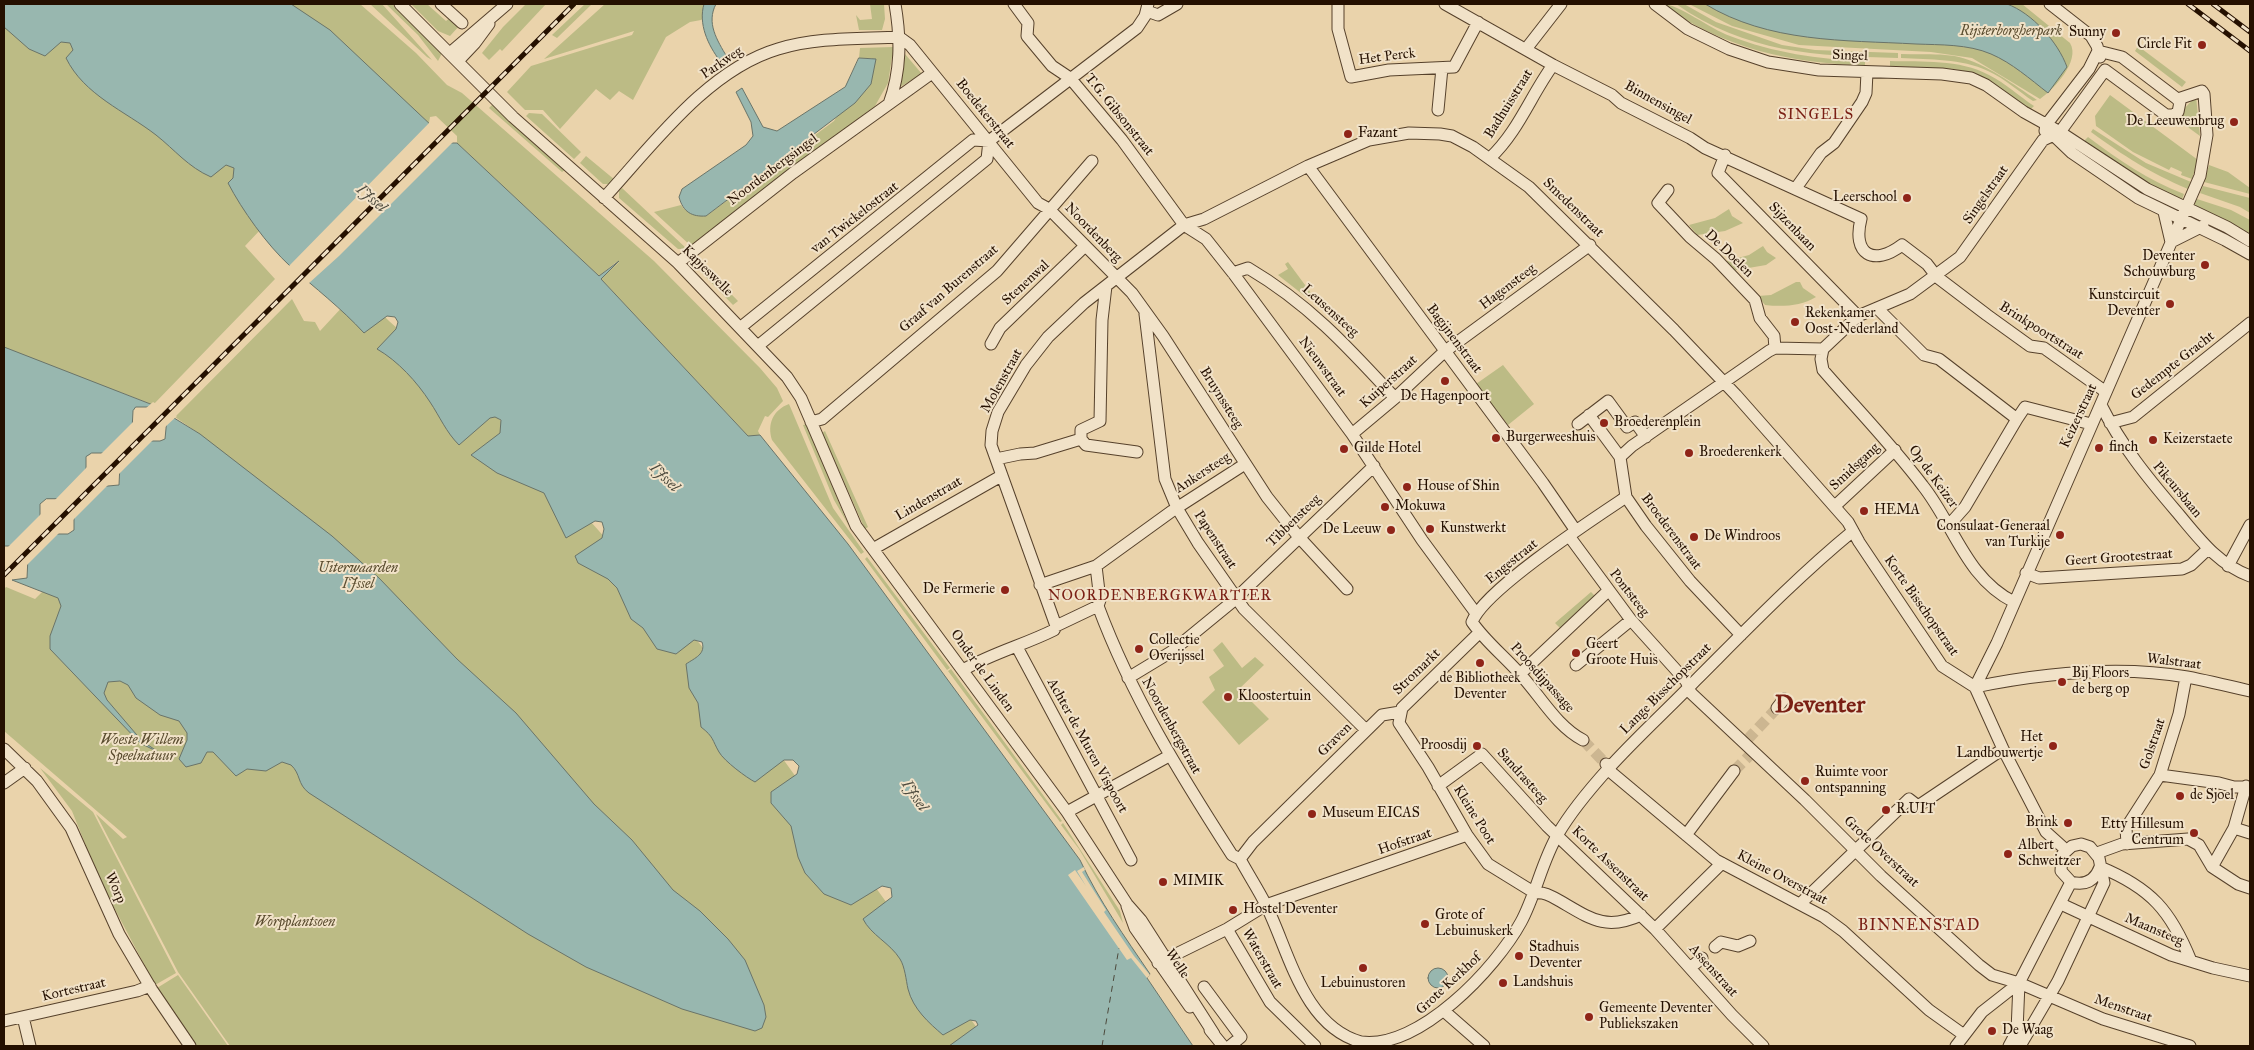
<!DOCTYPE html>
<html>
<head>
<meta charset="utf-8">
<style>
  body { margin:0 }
  #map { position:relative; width:2254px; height:1050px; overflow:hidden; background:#ead3ab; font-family:"IM FELL Great Primer",serif }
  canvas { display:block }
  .frame { position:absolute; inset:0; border:5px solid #251000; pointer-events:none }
</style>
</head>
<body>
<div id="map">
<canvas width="2254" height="1050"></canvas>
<div class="frame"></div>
</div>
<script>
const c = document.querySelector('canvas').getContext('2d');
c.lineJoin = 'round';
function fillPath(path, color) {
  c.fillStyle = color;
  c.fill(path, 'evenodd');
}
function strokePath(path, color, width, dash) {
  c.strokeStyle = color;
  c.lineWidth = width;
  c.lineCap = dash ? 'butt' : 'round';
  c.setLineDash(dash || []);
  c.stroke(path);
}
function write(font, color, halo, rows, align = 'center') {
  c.font = font + ' "IM FELL Great Primer",serif';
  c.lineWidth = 4;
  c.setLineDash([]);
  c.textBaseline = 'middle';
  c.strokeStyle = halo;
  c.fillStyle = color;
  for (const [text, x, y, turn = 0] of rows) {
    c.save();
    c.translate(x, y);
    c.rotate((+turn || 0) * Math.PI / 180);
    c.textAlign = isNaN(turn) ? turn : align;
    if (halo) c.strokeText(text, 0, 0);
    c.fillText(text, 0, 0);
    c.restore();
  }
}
const green = new Path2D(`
  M4,4H17L72,42L233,166L278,211L245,246L275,279L153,405L120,392L4,508Z
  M276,4H360L416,53L447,85L462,93L654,261L760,368L777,388L783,401L768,417L765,416L758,431L760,435L749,437L601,279L619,262L615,263L599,276L457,143V136L436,116L430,117L429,123L426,121Z
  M370,4H382L432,60L427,57Z
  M386,4H392L442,53L438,61L418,35Z
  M411,4H427L446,21L451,17L460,25L450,36L438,31Z
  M526,4H546L502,51L500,49L489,60L482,53L503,27Z
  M585,4H592L557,38L552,35Z
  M605,4H716L712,13L701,20L690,22L666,37L633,100L619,91L610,100L596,89L560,129L543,110H525L507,92L531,66L632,35L634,31L544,59Z
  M870,4H884L885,19L882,30H859L856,15L860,20L872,19Z
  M1662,4C1679,4 1710,29 1730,36C1774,53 1817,59 1865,61V65C1792,64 1722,48 1662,4Z
  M1676,4H1684L1716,22L1782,45L1815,50L1898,53V58C1816,56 1746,53 1676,4Z
  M1689,4H2022L2070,43C2081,61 2053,90 2040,99L1972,58L1931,52L1799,45L1732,26Z
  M2138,46L2186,82L2182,87L2135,51Z
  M893,47L895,53L892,57L888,83L875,106L691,246L654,212L681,205L684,209L706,216L834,121L872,58H859L860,48Z
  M905,54L922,74L900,87Z
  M1901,54C1920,55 1941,53 1959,57C1987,64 2014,85 2037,100L2033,101C2018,91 2004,78 1988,71C1961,58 1930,60 1901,58Z
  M1890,61C1922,62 1959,59 1989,75C2005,83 2019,96 2034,106L2030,110L1973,73L1954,69L1890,66Z
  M2110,95L2198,160L2192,179L2181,175L2182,172L2171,167L2169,170L2133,152L2096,126L2095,116Z
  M2196,96L2200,136L2189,128L2182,117L2184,109Z
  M493,104L565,170L562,172L489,108Z
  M529,113L542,114L581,152L574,159L526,116Z
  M2093,129L2146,163L2191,182L2188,189C2150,173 2124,156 2091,132Z
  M2088,137C2119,160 2148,180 2184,194L2181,202L2151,188L2084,141Z
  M586,156L615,180L611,184H603L580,163Z
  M2209,165L2228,172L2250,188V194L2204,182Z
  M2203,186L2250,198V213L2240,207L2200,193Z
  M622,188L687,249H678L619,198V191Z
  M2197,199L2231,210L2250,220V234L2193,207Z
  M1729,209L1732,216L1743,223L1725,231L1697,235L1689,225L1715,218Z
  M1763,246L1767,252L1776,258L1766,265L1731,271L1723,262L1749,255Z
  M695,257L738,301L733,305L696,267Z
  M1288,262L1311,293L1306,297L1278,275L1288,269L1285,264Z
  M1796,282H1800L1803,288L1816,297C1801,306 1783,307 1765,305L1758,296L1771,295Z
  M358,290L389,321L498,418L700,644L990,1046H230L178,972L96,814L123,839L127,837L4,731V589L6,587L35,599L201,435L175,417L292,299L304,321L315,322L320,331Z
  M1503,365L1534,404L1508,425L1476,384Z
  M789,404L833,508L864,552L861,554L772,440C767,424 773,410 789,404Z
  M807,424L844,515L849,526L834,500L803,425Z
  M825,431L868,527L865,529L822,433Z
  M867,557L950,668L947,670L865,559Z
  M1591,592L1597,598L1561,629L1555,623Z
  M1222,642L1242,668L1255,657L1264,665L1239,689L1269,719L1239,745L1202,702L1215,690L1209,677L1224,666L1213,650Z
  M951,669L1062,821L1060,822L948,671Z
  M40,768L93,812L176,973L155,985L100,881L72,811Z
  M1063,823L1120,911L1123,923L1079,849L1061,825Z
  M178,975L228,1046H197L157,988Z`);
const water = new Path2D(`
  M4,4H291L330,30L450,143H457L599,276L619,261L601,279L748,436L760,435L848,544L1080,860C1099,901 1125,937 1150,974L1147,978L1193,1046H949L978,1025L976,1021L970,1020L943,1035C929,1023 913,1009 908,989C906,980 905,967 900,959C890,943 871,935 863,919L892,897L891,888L882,886L851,905L824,894L805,873L798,857L791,826L771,803V792L797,774L799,766L793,760H784L755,782C747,778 724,761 719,752C712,740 714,737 701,727L698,703L689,688L686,664C695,658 706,654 702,642L694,640L676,654L657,649L643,628L631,619L617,588L608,579L578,563L575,556L602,538L604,529L602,522L595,521L566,538L544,493L497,473L471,455L500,433L501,420L495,417L490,418L459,445C446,432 440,417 430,402C417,382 398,361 377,349L396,329L398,322L395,317L387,316L364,333C341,308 315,288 290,266C267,245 242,210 228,183L233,178L234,168L226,165L211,177C188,167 175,150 156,135C125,111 84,95 66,58L73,50L70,43L61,42L45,56L29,49L4,27Z
  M704,4H716C706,23 717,40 727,57L720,61C708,45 698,24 704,4Z
  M1705,4H2007C2032,13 2058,42 2067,67L2048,93C2030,79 2012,63 1991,54C1968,44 1940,45 1916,44C1844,40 1769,43 1705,4Z
  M859,58L876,59L871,84L855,103L706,216C692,217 683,212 679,197L682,189L746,145L753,136L751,122L736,92L742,88L763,127L777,131L845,87Z
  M4,347L153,405L200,434L332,536L379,578L457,659L516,713L594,804L632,840L673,890L700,911L728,939L745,960L764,1005L766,1017L762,1028L755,1031L682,1009L586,967L528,934L309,793C297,784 301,774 291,765L282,762L266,771L247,769L236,776L213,752H207L201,763L186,767L179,759L187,740V733L179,721L160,715L136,698L128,685L120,681L108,682L104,693L107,700L142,741L160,753L140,743L50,649V636L61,606L58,598L12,580L27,578L28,557L17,546H4ZM136,407H155L167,418L165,439L160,441H144L132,430L133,411ZM92,453H109L120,464L119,485L97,487L86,476V457ZM63,499L74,511V530L68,534H51L40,522V504L46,499Z
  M1428 978a10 10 0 1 1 20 0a10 10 0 1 1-20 0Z`);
const pier = new Path2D(`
  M431,121L451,140H455L339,256L308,284L288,267Z
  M153,402L177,416L164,428V419L154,409H145Z
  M135,420V429L145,439H154L118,475V465L108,455H100Z
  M88,466V475L98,485H108L72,521V512L62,502H53Z
  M42,513V521L52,531H61L25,567V558L16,548H7Z
  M1084,867L1085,870L1082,872L1106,910L1104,912L1134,956L1150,975L1147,978L1131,958L1127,960L1068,875L1075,870L1086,886L1077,871Z`);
const ferry = new Path2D(`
  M1102,1046L1119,948`);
const minorTunnel = new Path2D(`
  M1583,740L1606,764
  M1747,740L1777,708
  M1734,771L1753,752`);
const minor = new Path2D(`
  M400,4L513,117L678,263L787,377L801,398L856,526L1067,812L1127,904L1141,920L1214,1034
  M441,4L462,23
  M1014,4L1028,23L1027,36L1052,66L1070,78L1122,140L1184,225L1206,239L1233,273L1352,434L1422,540L1475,612
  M1338,4V29L1351,77L1389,70L1454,67L1478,22
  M1445,4L1553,65L1612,95L1621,103L1690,138L1705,148L1861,219C1852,254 1873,267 1902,245L1927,264L1937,277L1987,315L2030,346L2044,348L2106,392
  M1655,4L1688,29L1729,49L1768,62L1819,70L1942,74L1971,78L1986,85L2024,112L2060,132L2147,189L2227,227L2250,241
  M2050,4L2091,36L2097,46L2100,57
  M1147,11L1158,15L1177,4
  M899,37L910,45L1038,203L1049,209L1132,293L1163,336L1267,497L1298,536L1347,589
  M1526,49L1561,4
  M2098,51L2122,57L2176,98L2180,102L2178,112L2173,115H2166L2105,70
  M450,53L507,4
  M458,61L475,43L489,24
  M889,104C901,71 901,39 895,4
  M1438,110L1442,68
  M2045,131L2046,125L2089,69L2098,51
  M2049,131L2072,153L2138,198L2225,240L2250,254
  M1725,155L1718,173L1858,316
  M1490,158C1518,132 1531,95 1553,65
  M1308,166L1543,483L1576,531
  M1796,188L1821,153L1834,143L1862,102L1866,93L1867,72
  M1668,190L1658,203L1690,237L1716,259L1755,300L1760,318L1774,336L1775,348
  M604,198C652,146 707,70 778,49C817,37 859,39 899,37
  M2164,212L2171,242
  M2171,242L2203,226
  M678,263L793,173L932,73
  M1233,273L1248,268C1309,304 1348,347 1395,398
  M1878,309L1924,355L1939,359L2017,419L1965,507L1949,525
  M1145,314L1165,479L1177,508L1198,543L1244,609L1366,730
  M741,327L973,140L989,141L1137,28L1145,16L1148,4
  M991,344L1000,328L1085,246
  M759,345L987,159L989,141
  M1823,349L1821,359L1823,370C1856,408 1892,445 1923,486C1954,525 1966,578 2014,602
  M2101,405C2121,445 2147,477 2176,511C2198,537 2217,564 2250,576
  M1589,415L1620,457
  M2017,419L2025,407L2091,424
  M811,422L822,419L997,271L1092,161
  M2110,423L2133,417L2250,323
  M1578,424L1608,401L1627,427L1635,422L1646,437
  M1352,434L1395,398L1444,352L1590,245
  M1081,439V430L1100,421L1102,320L1106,286
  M1081,439L1086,445L1137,452
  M1620,457L1632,446L1769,351L1775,348L1823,349L1858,316L1910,294L1960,257L2043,140L2060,132L2105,70
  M1620,457L1626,497L1646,526L1690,581L1741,635
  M996,459L1020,454L1035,453L1081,439
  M1836,505L1895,450
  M1569,536L1631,620L1686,681L1691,693L1805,800L1881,876L1979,965L1992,975L2019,983L2103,1019L2190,1046
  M873,549L1001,476
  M1096,566L1100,600L1098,606C1132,697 1180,774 1232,855L1240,859
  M2228,566L2250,525
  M2026,573L2039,578L2182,569L2191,565L2208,549
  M1040,585L1096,566L1172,511L1245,464
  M1056,626L991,445L992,431L998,412L1026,365L1048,337L1084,303L1184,225L1204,219L1308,166L1369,140L1409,133L1440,134L1452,136L1473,147L1529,187L1674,330L1736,395L1848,522L1859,542L1942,666L1975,687
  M1479,633L1402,708L1399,723L1428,767L1467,835L1488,864L1535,893
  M1017,647L1131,860
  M1576,665L1631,620
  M963,670C992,653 1024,645 1054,630L1056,626L1098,606
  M1520,674L1608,591
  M1128,678L1171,652L1232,602L1374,466
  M1975,687L1997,643L2200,176L2207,135L2204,94L2202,91L2178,99
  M1975,687C2044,673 2117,665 2187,677C2208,681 2229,686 2250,691
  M1975,687L2003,749L2046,832L2066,850
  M1777,708L1784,699
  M1583,740C1556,726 1540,695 1519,673C1504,656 1485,641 1472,622C1484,590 1593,519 1626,497
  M4,749L37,781L71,828L119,934L152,990L190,1046
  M1606,764L1612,773L1716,860L1824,917L1843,931L1929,1010L1964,1035
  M2160,775L2219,783L2234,787H2250
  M4,783L25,768
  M1438,786L1482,754L1547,826L1655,929L1732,1015L1763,1046
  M1067,812L1169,756
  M2234,828L2250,833
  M1686,835L1734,771
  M2127,844L2126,828L2160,775L2179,714L2186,677
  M2097,853L2122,844L2188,839L2199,845L2212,867L2238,884L2250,888
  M1240,859C1248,874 1258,889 1266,905C1289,951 1303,1026 1361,1042C1419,1050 1496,968 1521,922C1536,894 1542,861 1558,834C1572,810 1590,789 1608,769C1636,738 1667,710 1696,680C1747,629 1797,577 1853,531
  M1240,859L1253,842L1382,715L1400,712
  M2100,867C2151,888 2171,911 2191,961
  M2212,867L2234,828L2246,786
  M1535,893C1545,892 1551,896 1560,901C1591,919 1606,931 1641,915
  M1801,903L1909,799L1918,806L2003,749
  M2061,904L2171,955L2213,968L2250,976
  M1127,906L1135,928L1190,1007
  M1227,929L1270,1002L1315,1046
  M1655,929L1722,863
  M1715,947L1721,942L1738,946L1750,941
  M1158,963L1227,929L1266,905L1467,835
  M1690,968L1702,958
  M1204,987L1241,1037L1230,1046
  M1444,1011L1484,1046
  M23,1017L30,1046
  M4,1021L137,991L150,986
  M1210,1030L1223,1046
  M1956,1046L1982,1012L2019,983L2071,882
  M2009,1046L2017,1031L2019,983
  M2020,1046L2058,981L2104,883L2099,858L2090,847L2081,844L2072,846L2062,855L2061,871L2071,882C2085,886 2095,881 2100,867`);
const rail = new Path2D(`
  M2188,4L2250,51
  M2213,4L2250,32
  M4,575L574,4`);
const markers = [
  [2116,33,5,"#8f2418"],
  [2202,45,5,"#8f2418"],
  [2234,122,5,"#8f2418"],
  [1348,134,5,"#8f2418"],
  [1907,198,5,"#8f2418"],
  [2205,265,5,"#8f2418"],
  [2170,304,5,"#8f2418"],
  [1795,322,5,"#8f2418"],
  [1445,381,5,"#8f2418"],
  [1604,423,5,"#8f2418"],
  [1496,438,5,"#8f2418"],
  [2153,440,5,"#8f2418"],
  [2099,448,5,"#8f2418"],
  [1344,449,5,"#8f2418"],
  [1689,453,5,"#8f2418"],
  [1407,487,5,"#8f2418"],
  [1385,507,5,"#8f2418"],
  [1864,511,5,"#8f2418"],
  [1430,529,5,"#8f2418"],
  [1391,530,5,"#8f2418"],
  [2060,535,5,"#8f2418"],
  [1694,537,5,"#8f2418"],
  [1005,590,5,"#8f2418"],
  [1139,649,5,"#8f2418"],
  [1576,653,5,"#8f2418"],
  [1480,663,5,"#8f2418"],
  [2062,682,5,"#8f2418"],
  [1228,697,5,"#8f2418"],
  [1477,746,5,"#8f2418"],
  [2053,746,5,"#8f2418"],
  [1805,781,5,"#8f2418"],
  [2180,796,5,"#8f2418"],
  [1886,810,5,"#8f2418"],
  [1312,814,5,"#8f2418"],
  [2068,823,5,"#8f2418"],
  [2194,833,5,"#8f2418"],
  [2008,854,5,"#8f2418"],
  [1163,882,5,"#8f2418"],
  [1233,910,5,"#8f2418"],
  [1425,924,5,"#8f2418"],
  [1519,956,5,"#8f2418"],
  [1363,968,5,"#8f2418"],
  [1503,983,5,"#8f2418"],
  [1589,1017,5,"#8f2418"],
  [1992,1031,5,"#8f2418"]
];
const parkNames = [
  ["Rijsterborgherpark",2011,32],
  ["Uiterwaarden",358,569],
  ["IJssel",358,585],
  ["Woeste Willem",142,741],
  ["Speelnatuur",142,757],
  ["Worpplantsoen",295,923]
];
const poiNames = [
  ["Sunny",2106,33,"right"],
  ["Circle Fit",2192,45,"right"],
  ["De Leeuwenbrug",2224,122,"right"],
  ["Fazant",1358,134],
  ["Leerschool",1897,198,"right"],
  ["Deventer",2195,257,"right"],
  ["Schouwburg",2195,273,"right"],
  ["Kunstcircuit",2160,296,"right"],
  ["Deventer",2160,312,"right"],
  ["Rekenkamer",1805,314],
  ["Oost-Nederland",1805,330],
  ["De Hagenpoort",1445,397,"center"],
  ["Broederenplein",1614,423],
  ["Burgerweeshuis",1506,438],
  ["Keizerstaete",2163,440],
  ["finch",2109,448],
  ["Gilde Hotel",1354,449],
  ["Broederenkerk",1699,453],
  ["House of Shin",1417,487],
  ["Mokuwa",1395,507],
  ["HEMA",1874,511],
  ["Consulaat-Generaal",2050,527,"right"],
  ["van Turkije",2050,543,"right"],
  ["Kunstwerkt",1440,529],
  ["De Leeuw",1381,530,"right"],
  ["De Windroos",1704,537],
  ["De Fermerie",995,590,"right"],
  ["Collectie",1149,641],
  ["Overijssel",1149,657],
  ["Geert",1586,645],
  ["Groote Huis",1586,661],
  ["Bij Floors",2072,674],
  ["de berg op",2072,690],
  ["de Bibliotheek",1480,679,"center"],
  ["Deventer",1480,695,"center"],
  ["Kloostertuin",1238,697],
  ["Het",2043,738,"right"],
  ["Landbouwertje",2043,754,"right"],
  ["Proosdij",1467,746,"right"],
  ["Ruimte voor",1815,773],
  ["ontspanning",1815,789],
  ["de Sjoel",2190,796],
  ["R.UIT",1896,810],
  ["Museum EICAS",1322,814],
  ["Brink",2058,823,"right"],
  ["Etty Hillesum",2184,825,"right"],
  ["Centrum",2184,841,"right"],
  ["Albert",2018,846],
  ["Schweitzer",2018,862],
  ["MIMIK",1173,882],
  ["Hostel Deventer",1243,910],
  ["Grote of",1435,916],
  ["Lebuinuskerk",1435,932],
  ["Stadhuis",1529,948],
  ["Deventer",1529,964],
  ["Landshuis",1513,983],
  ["Lebuinustoren",1363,984,"center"],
  ["Gemeente Deventer",1599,1009],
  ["Publiekszaken",1599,1025],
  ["De Waag",2002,1031]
];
const streetNames = [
  ["Singel",1850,56,2],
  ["Het Perck",1387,57,-7],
  ["Parkweg",722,63,-34],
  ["Binnensingel",1658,103,29],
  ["Badhuisstraat",1509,104,-58],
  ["Boedekerstraat",985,114,51],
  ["T.G. Gibsonstraat",1119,115,51],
  ["Noordenbergsingel",773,170,-37],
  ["Singelstraat",1986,195,-55],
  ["Smedenstraat",1573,208,44],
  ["van Twickelostraat",855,218,-38],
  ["Sijzenbaan",1792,227,46],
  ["Noordenberg",1093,233,46],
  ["De Doelen",1729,254,44],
  ["Kapjeswelle",707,271,45],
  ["Stenenwal",1026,283,-43],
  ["Hagensteeg",1508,287,-37],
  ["Graaf van Burenstraat",949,289,-41],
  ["Leusensteeg",1330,311,42],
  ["Brinkpoortstraat",2041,331,32],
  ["Bagijnenstraat",1454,339,53],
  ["Gedempte Gracht",2173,366,-38],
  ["Nieuwstraat",1322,367,54],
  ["Molenstraat",1002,381,-61],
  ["Kuiperstraat",1389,382,-42],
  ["Bruynssteeg",1221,398,58],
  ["Keizerstraat",2079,416,-65],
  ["Smidsgang",1855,467,-43],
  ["Ankersteeg",1203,473,-33],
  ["Op de Keizer",1933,477,54],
  ["Pikeursbaan",2177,490,50],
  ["Lindenstraat",929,499,-30],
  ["Tibbensteeg",1294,521,-44],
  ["Broederenstraat",1671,532,53],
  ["Papenstraat",1215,540,57],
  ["Geert Grootestraat",2119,558,-4],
  ["Engestraat",1512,562,-39],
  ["Pontsteeg",1629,593,52],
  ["Korte Bisschopstraat",1921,606,55],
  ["Walstraat",2174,662,7],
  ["Onder de Linden",982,671,54],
  ["Stromarkt",1417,672,-44],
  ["Proosdijpassage",1542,678,48],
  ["Lange Bisschopstraat",1666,689,-45],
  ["Noordenbergstraat",1171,726,61],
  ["Graven",1335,740,-45],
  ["Golstraat",2153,744,-71],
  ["Achter de Muren Vispoort",1087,746,61],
  ["Sandrasteeg",1522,776,48],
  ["Kleine Poot",1474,815,58],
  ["Hofstraat",1405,842,-19],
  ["Grote Overstraat",1881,852,43],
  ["Korte Assenstraat",1610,864,44],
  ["Kleine Overstraat",1782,878,28],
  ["Worp",115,888,66],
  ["Maansteeg",2154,930,23],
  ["Waterstraat",1262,959,60],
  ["Welle",1177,964,56],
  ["Assenstraat",1713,971,48],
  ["Grote Kerkhof",1449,984,-43],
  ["Kortestraat",74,990,-13],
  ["Menstraat",2123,1009,19]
];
const neighbourhoodNames = [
  ["SINGELS",1816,115],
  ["NOORDENBERGKWARTIER",1160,596]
];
const waterNames = [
  ["IJssel",371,199,41],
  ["IJssel",664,478,44],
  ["IJssel",914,796,56]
];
const quarterNames = [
  ["BINNENSTAD",1919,926]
];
const townNames = [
  ["Deventer",1820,706]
];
fillPath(green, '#bcbb85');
fillPath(water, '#98b7af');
strokePath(water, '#6a7469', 1);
fillPath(pier, '#ead3ab');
strokePath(ferry, '#4d4a3d', 1, [6, 5]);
strokePath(minorTunnel, '#ccb691', 11, [11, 5.5]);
strokePath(minor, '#56412b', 13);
strokePath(minor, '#f1e2c8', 11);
strokePath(rail, '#251000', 5);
strokePath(rail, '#f1e2c8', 3, [9]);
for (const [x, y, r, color] of markers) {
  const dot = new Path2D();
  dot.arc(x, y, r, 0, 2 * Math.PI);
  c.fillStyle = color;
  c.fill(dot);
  strokePath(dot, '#f1e2c8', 2);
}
write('italic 14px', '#5a4c2f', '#f1e2c8', parkNames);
write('14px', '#251000', '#f1e2c8', poiNames, 'left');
write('14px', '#251000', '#f1e2c8', streetNames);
c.letterSpacing = '1px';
write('15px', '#7a1f14', '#f1e2c8', neighbourhoodNames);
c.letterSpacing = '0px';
write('italic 15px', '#4d4a3d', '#f1e2c8', waterNames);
c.letterSpacing = '1px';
write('16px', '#7a1f14', '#f1e2c8', quarterNames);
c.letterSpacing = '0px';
write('bold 24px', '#7a1f14', '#f1e2c8', townNames);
</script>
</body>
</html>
